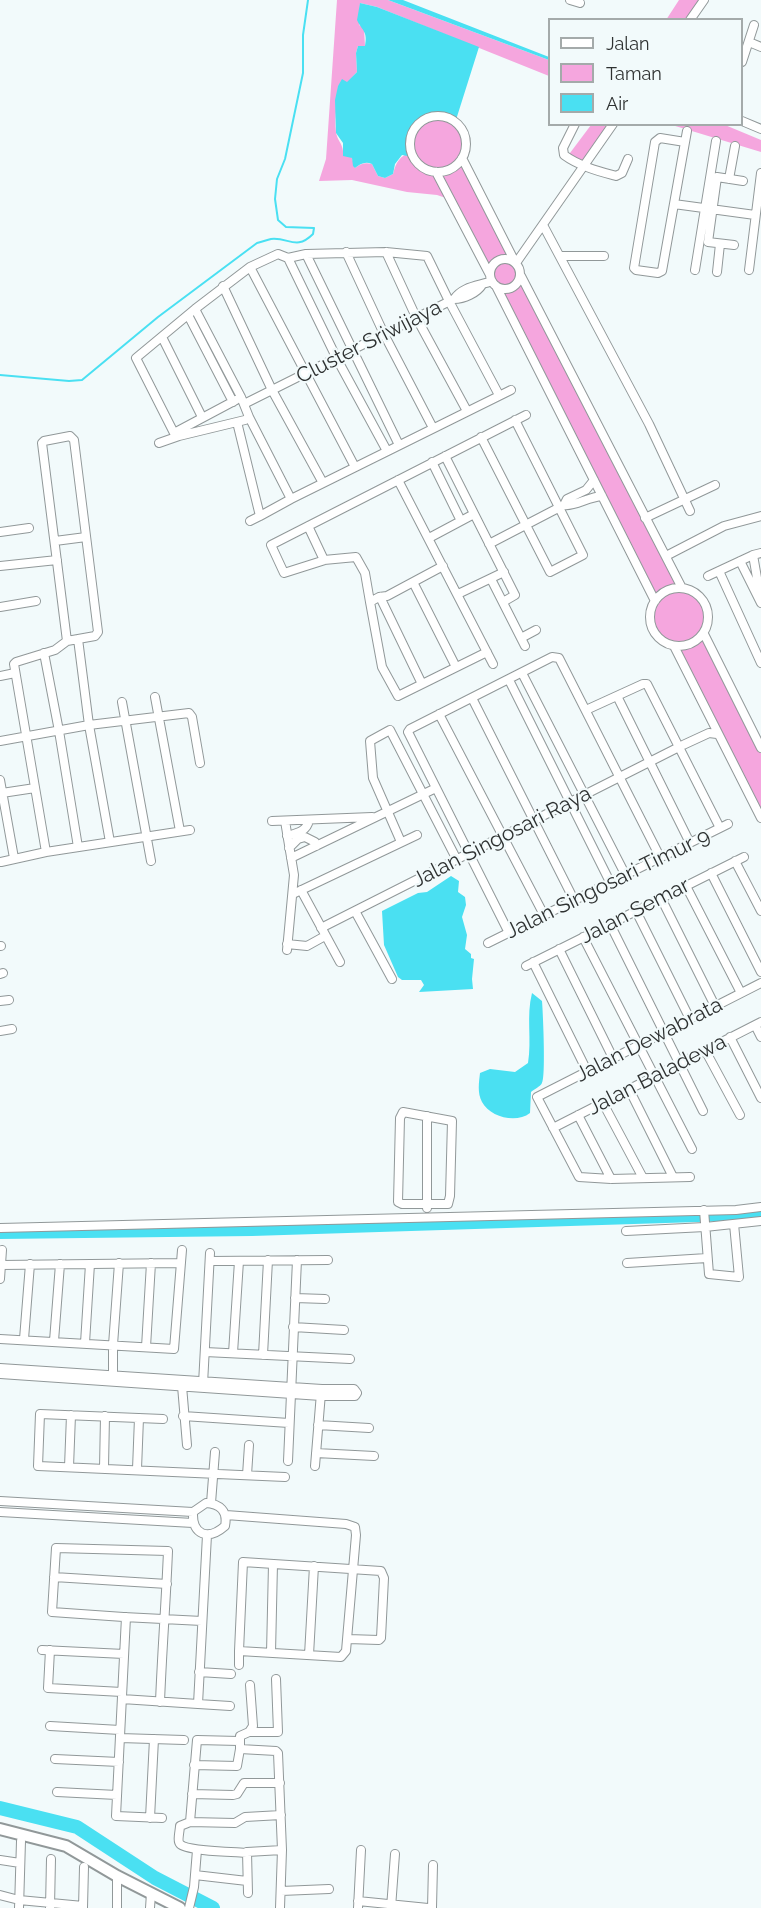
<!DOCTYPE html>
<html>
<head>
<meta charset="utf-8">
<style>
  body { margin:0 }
  #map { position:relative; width:761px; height:1908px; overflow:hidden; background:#f2fafb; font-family:Raleway,sans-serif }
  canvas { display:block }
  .legend { position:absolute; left:548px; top:18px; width:195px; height:108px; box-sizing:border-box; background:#f2fafb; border:2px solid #a4aaaa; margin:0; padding:8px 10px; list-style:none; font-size:18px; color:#2e3131 }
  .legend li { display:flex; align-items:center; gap:12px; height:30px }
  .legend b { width:30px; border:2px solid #a4aaaa }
</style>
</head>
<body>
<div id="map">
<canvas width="761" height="1908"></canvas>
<ul class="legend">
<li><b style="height:8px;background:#fff"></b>Jalan</li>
<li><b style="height:16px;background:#f5a6de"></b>Taman</li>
<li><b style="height:16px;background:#4ae0f2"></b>Air</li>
</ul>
</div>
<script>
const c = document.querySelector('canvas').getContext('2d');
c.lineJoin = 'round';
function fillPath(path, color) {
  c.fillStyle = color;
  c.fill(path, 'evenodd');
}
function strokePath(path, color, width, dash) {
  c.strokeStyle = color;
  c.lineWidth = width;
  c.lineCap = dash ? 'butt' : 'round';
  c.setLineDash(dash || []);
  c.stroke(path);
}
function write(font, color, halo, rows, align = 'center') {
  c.font = font + ' Raleway,sans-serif';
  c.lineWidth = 4.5;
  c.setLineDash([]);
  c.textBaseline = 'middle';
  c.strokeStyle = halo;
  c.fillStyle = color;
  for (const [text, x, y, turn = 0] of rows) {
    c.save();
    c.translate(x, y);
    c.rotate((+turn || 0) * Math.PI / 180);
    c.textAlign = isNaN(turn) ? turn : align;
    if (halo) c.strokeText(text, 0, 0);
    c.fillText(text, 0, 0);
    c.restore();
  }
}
const green = new Path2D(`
  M337,0H388L549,60V76L377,7L360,3L359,25L364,28L365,46H358L356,53L357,72L347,83L338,86C338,101 334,117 336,132C337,140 342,143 343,151L352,158L355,168C360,164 365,162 372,164L378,176L385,178L393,174C396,162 400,156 411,152L413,133C433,100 476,123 462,158L520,268L521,276L682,588C704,593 714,613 704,634L761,748V818L718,734L708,731L713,724L674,646L659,638L652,629L651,612L655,601L452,200L437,195L407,192L352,180L319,181L326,159Z
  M679,0H704L690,19L666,20Z
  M591,125H613L584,165L567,157Z
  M672,125H725L761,140V152Z
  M761,1207V1213L716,1215L321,1227L0,1232Z`);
const water = new Path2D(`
  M388,0H403L549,57V60Z
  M360,3L377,7L479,47L455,123C430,106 403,130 413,157L402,155L395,164L393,174L385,178L378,176L372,164C365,161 360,164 355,168L353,166L352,158L343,156V143L336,133L335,100L338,86L342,79L347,82L357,72L356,53L358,46H365C368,31 362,31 357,20Z
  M451,876L459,881L458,892L465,897L466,905L462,917L467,935L465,949L471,954V958L474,959L472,979L473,989L419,992L424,985L421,980H402L398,977L384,945L382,911L418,893L427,892Z
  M532,993L542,1001C543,1012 546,1078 542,1083C540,1087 534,1089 531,1092L530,1113C516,1124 490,1117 482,1102C477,1093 479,1082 480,1073L490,1069L515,1072L528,1063C532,1040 526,1016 532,993Z`);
const stream = new Path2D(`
  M0,375L69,381L82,380L158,317L257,243C261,242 267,240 271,239C289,237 296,251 313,234L314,228L286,227L278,220L275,199L277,179L285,159L303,73V35L308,0`);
const river = new Path2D(`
  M0,1232L252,1229L761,1213
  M0,1808L77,1827L155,1878L213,1908`);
const street = new Path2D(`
  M570,0L580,3
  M690,20L704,0
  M749,42L761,47
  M742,62L754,25
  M410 144a28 28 0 1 1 56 0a28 28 0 1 1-56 0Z
  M742,121L761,129
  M575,124L563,148L564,155C579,166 598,171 616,176L622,173L628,159
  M685,142L660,138L655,142L634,268L636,270L658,273L662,271L687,131
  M462,158L515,262
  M436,172L490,275
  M729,179L735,146
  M674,204L755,215
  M543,225L649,424L690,511
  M734,245L708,242L717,177L743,181
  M346,252L384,334L433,428
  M386,252L416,317L467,411
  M560,256H604
  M288,258L306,254
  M490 274a15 15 0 1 1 30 0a15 15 0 1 1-30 0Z
  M516,263L613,124
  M250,267L355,467
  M695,270L716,141
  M749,270L761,173
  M717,272L720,244
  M521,276L682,588
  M223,286L272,390L323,483
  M496,286L655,601
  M454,299C464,299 477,293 482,285
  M195,309L241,397L249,417L245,420L179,436L174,433L136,358Z
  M195,309L250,267L278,254L288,258L337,359L387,451
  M188,315L233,402
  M162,337L202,417
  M244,404L454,299C463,286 479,286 492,281
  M237,422L260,516L291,499L249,417
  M174,433L236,400
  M481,437L550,572L583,555L515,420
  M159,443L179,436
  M399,445L306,254L386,252L427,256L449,301L499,395
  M445,456L515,595L503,602
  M432,462L461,521
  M398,480L493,664
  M291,499L511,390
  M564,505C574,507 588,497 602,496
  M645,518L715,485
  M250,521L260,516
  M308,526L324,560L356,557L365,573L370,602
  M0,532L29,528
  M429,538L474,514
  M55,541L86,537
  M489,544L564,505L567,499L586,490L594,480
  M753,555L760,595
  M666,556L724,526L761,516
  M325,560L284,573L271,545L526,415
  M740,561L761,603
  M0,566L57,560
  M443,566L387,596L379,597L370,602L382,667L398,696L487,652
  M719,571L761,663
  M708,576L753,555L761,553
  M491,579L525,646
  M413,582L456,667
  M650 617a29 29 0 1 1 58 0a29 29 0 1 1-58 0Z
  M458,594L504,572
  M380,597L422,684
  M0,607L36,601
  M704,634L761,748
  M521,638L536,630
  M78,639L89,725L110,842
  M674,646L761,818
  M44,653L59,731L78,847
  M522,673L625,874
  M0,676L15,673
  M509,680L610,882
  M617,696L690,843
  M155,697L180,831
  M472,698L574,900
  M122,702L151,861
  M586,710L643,684H647L720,828
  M439,714L544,915
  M0,741L89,725L189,713L192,717L200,763
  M0,780L14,858
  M2,793L35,788
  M272,821L372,817
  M285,821L294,875L287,950
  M287,836C298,833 307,831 309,820
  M401,842L373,778L370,741L390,730L457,860
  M289,848L298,839L305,837L315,842L316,846
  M46,852L14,664L16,662L55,650L67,641L95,636L98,632L74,440L70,436L44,441L42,443L67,641
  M291,858L436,788
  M735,861L761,911
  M1,862L46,852L190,830
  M711,873L761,972
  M686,886L741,993
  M301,890L340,962
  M293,894L417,835
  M661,898L715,1006
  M355,911L392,979
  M636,911L690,1019
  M610,924L703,1111
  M321,928L683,745L709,733L717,734
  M509,933L408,732L410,729L552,657L559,658L660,857
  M583,937L692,1149
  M488,943L728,824
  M287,944L307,946L325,936
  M0,946H1
  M559,949L613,1058
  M533,962L587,1071
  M526,966L744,857
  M0,974L3,973
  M0,1001L9,1000
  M755,1025L761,1037
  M0,1031L12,1029
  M730,1037L761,1098
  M705,1050L740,1115
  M629,1089L673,1177
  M603,1103L643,1178
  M403,1112L452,1121L450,1196L448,1204H402L398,1202L400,1118Z
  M578,1115L611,1179
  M427,1116V1208
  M553,1128L761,1022
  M690,1177L611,1179L579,1177L537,1097L761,983
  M704,1210L709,1274L739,1277L734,1224
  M0,1228L736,1210L761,1207
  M626,1231L705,1227L761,1221
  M210,1261L328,1260
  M627,1263L707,1258
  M1,1265L181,1263
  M0,1279L2,1250
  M295,1298L325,1299
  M293,1327L344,1330
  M0,1339L174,1349L182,1250
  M24,1339L30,1264
  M54,1341L60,1264
  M85,1343L90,1264
  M146,1347L151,1263
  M205,1352L350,1359
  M233,1353L239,1261
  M263,1355L268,1260
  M0,1368L322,1389H354L357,1393L355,1396H321L0,1374
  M113,1379V1345L119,1263
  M203,1384L210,1253
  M182,1386L187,1445
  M183,1416L289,1423
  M163,1419L40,1414L38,1466L285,1477
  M318,1425L369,1428
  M316,1453L374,1456
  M288,1461L297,1260
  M315,1466L321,1393
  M69,1467L71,1415
  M104,1468L105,1416
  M137,1469L139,1418
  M247,1475L249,1445
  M0,1501L193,1512L206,1503C220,1504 228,1511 225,1526C208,1541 192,1535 193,1512
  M211,1503L215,1452
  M0,1512L193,1523
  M226,1515L346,1524L355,1527L356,1535L346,1651L341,1657L239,1651L243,1562L381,1571L384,1578L381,1638L379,1640L348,1639
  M207,1535L198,1704L230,1706
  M54,1577L167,1584
  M126,1617L116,1816L162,1818
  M42,1650L124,1654
  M50,1650L48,1688L122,1692
  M271,1653L273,1564
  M309,1655L314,1566
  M239,1665V1651
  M199,1672L231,1674
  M250,1685L253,1726L249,1732L240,1736V1749L276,1751L278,1753L282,1850L280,1908
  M122,1699L198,1704
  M160,1702C162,1651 166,1601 168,1551L56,1548L52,1612C102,1616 152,1619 202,1621
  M50,1726L120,1730
  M249,1732H278L276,1679
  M120,1738L184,1740
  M55,1759L119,1762
  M194,1765L237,1766L240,1749
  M57,1792L117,1795
  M192,1794L233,1795L237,1794L244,1783H280
  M150,1818L154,1739
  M190,1822L197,1740L239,1741
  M247,1853C236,1852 186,1851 180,1844C177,1841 180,1830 180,1826L190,1822L235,1823L245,1817L281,1815
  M0,1860L20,1863
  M195,1875L247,1881
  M117,1876V1908
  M281,1891L329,1889
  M248,1893L247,1852L282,1850
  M0,1895L19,1900L83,1906
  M358,1901L428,1908
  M50,1907L51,1859
  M19,1908L21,1841
  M83,1908L84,1867
  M150,1908L151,1893
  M189,1908L194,1887L197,1850
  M358,1908L361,1850
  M391,1908L395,1854
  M432,1908L433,1865`);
const secondary = new Path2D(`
  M0,1829L66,1846L117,1876L180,1908`);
const streetNames = [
  ["Cluster Sriwijaya",369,342,-27],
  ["Jalan Singosari Raya",502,837,-27],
  ["Jalan Singosari Timur 9",608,884,-26],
  ["Jalan Semar",635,911,-27],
  ["Jalan Dewabrata",649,1040,-27],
  ["Jalan Baladewa",657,1075,-27]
];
fillPath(green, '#f5a6de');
fillPath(water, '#4ae0f2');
strokePath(stream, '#4ae0f2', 2);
strokePath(river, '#4ae0f2', 14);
strokePath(street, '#919899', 10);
strokePath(secondary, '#919899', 14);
strokePath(street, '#fff', 8);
strokePath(secondary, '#fff', 10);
write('21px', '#2e3131', '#f2fafb', streetNames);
</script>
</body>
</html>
